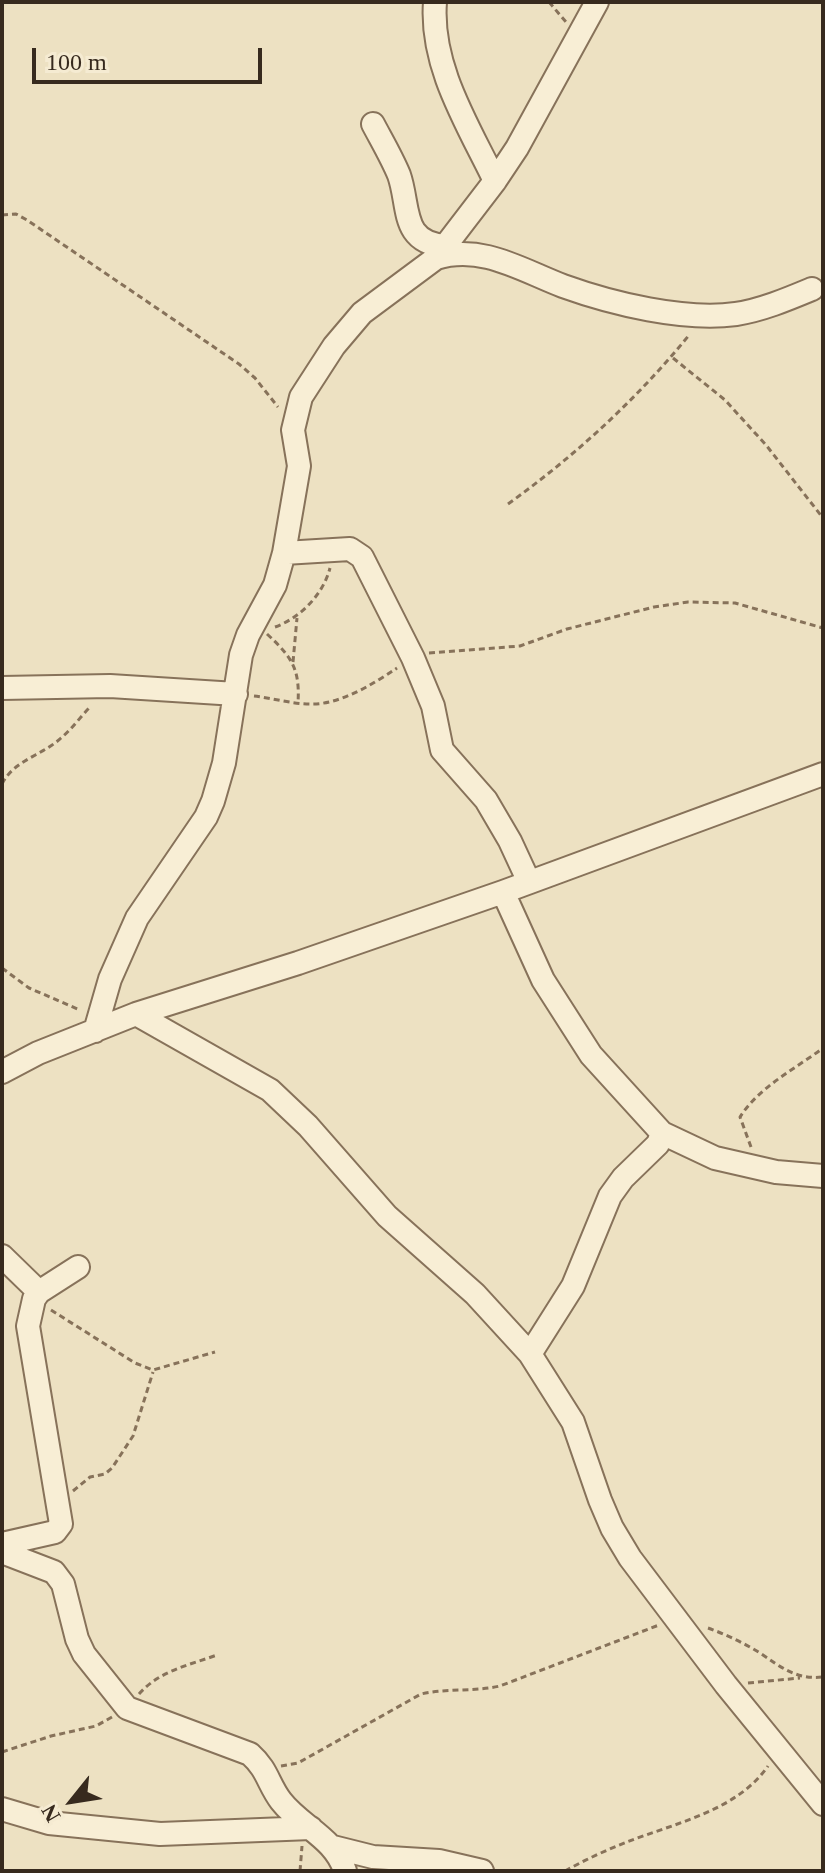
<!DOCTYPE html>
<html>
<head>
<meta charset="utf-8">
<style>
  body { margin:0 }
  #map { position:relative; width:825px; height:1873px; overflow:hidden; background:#ede1c2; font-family:Georgia,serif }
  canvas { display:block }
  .frame { position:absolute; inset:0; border:4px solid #372a1e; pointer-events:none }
  .north { position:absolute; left:32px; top:1761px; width:80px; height:80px; -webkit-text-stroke:6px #f5ebd2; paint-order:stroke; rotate:240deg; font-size:22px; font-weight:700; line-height:32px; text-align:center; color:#372a1e }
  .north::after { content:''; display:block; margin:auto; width:28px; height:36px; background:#372a1e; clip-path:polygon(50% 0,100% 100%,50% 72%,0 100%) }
  .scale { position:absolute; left:32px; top:48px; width:230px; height:36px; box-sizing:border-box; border:4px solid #372a1e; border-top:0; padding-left:10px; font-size:24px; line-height:28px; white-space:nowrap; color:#372a1e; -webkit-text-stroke:6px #f5ebd2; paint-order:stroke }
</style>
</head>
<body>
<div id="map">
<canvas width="825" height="1873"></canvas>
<div class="frame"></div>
<div class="north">N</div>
<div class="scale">100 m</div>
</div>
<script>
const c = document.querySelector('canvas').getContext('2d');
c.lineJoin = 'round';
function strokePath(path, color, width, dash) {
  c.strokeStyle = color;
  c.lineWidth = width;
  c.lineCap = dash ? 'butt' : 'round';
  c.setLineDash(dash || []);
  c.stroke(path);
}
const path = new Path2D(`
  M549,2L566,22
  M2,215L16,214L27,220L239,364L255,378L278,407
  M673,358L725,400L766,445L823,518
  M508,504C576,455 637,399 690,334
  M275,627C300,618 323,595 330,568
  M267,634C292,657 300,669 298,703
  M429,653L520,646L567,629L654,607L688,602L735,603L823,628
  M293,662L297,618
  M254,696C272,698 292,704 310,704C340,705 373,684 397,668
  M2,784C14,760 43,755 61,738C72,729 81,716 91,706
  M2,968L29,988L80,1010
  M751,1147L740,1117C759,1087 795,1069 823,1048
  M51,1310L135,1363L153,1370L215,1352
  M73,1491L90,1477L105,1474L112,1468L133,1436L153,1372
  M708,1628C725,1634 744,1643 760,1653C781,1667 796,1680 823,1677
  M748,1683L800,1678
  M139,1694C159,1671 189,1665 217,1655
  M2,1752L51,1736L96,1726L112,1717
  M281,1766L298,1763L421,1694C447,1688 474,1692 500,1686L659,1625
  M300,1871L302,1846
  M565,1871C585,1860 606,1850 627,1842C675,1823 737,1811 768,1766`);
const minor = new Path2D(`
  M435,2C430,66 468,125 495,181
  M373,124C382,141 392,158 399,175C410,206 400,243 446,246
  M436,258C482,244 521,270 563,286C613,304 684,321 736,314C762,310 788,299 812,289
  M284,553L350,549L362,557L413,658L433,706L442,750L486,800L510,841L529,882
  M2,688L110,686L236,694
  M503,892L543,980L591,1055L662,1133L715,1158L776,1172L823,1176
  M136,1014L270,1090L308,1126L387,1216L475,1294L530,1354L573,1422L600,1500L612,1528L630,1558L726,1685L823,1804
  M95,1031L110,979L137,918L206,817L213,801L224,763L241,655L248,635L275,585L284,553L299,466L293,430L301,397L334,346L362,313L436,258L495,181L517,148L597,2
  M2,1072L38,1053L136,1014L298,963L503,892L823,774
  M2,1256L39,1292
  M530,1354L573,1286L610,1196L623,1178L658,1144L662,1133
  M2,1544L55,1532L61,1524L28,1326L34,1299L39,1292L78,1267
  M2,1552L54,1572L63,1584L77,1639L84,1654L127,1708L250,1754C268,1770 268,1784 281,1801C301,1827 335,1838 345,1871
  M2,1809L49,1823L160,1834L311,1828
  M333,1847L373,1857L439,1861L482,1871`);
strokePath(minor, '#87725a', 26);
strokePath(path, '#87725a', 3, [6, 4]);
strokePath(minor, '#f8eed5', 22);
</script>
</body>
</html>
